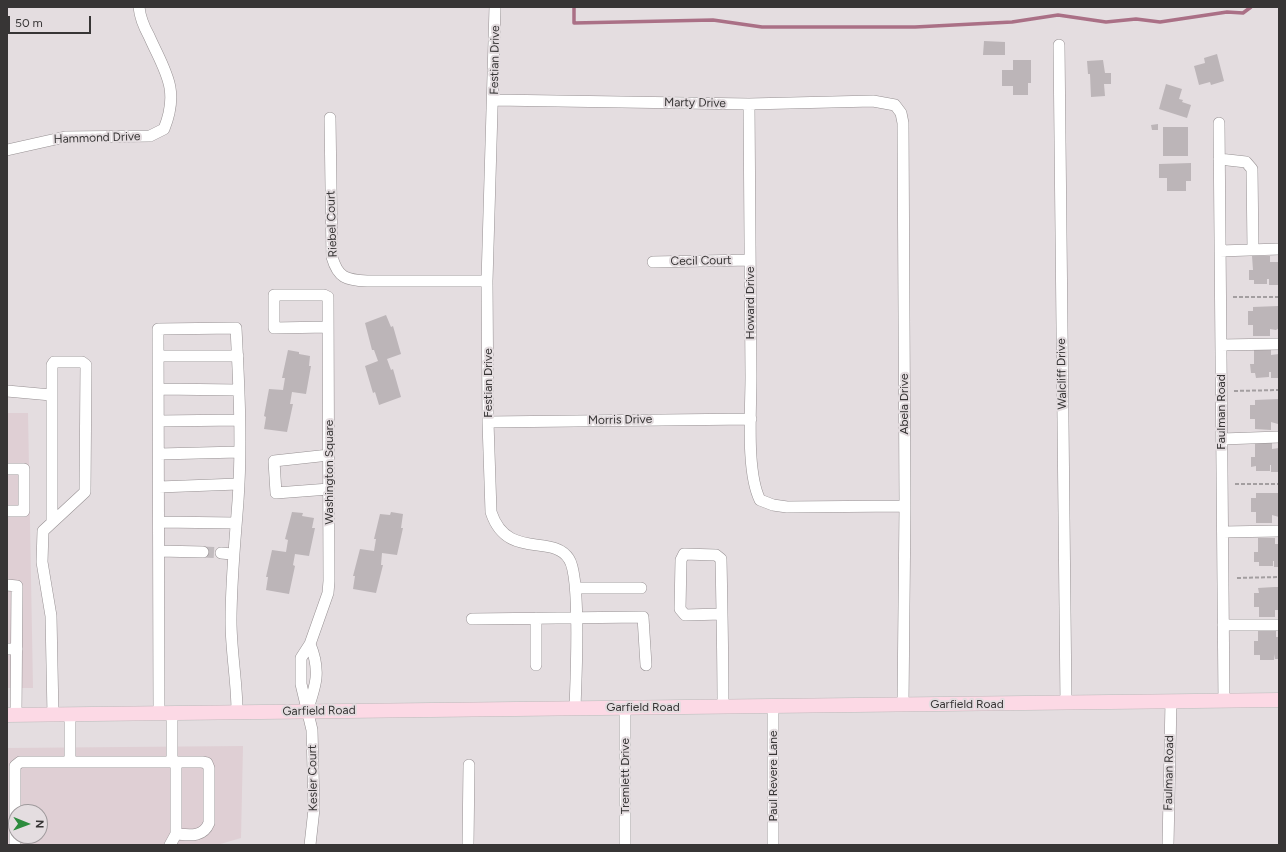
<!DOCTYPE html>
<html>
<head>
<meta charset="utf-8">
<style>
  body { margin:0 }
  #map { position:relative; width:1286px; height:852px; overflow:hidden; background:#e4dde0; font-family:Figtree,sans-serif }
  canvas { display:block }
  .frame { position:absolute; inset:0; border:8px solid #373535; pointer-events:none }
  .north { position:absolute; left:8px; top:804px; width:40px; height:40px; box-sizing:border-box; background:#e4dde0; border:1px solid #9f9a9c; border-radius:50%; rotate:91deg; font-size:11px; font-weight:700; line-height:16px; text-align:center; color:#373535 }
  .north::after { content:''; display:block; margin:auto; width:14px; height:18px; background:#2d8b3d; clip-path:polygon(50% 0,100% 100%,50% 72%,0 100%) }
  .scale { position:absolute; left:8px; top:16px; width:83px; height:18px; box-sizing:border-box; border:2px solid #373535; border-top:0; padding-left:5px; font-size:12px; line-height:14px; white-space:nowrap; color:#373535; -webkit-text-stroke:3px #e4dde0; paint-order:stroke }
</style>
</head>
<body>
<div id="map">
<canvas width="1286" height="852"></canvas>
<div class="frame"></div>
<div class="north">N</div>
<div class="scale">50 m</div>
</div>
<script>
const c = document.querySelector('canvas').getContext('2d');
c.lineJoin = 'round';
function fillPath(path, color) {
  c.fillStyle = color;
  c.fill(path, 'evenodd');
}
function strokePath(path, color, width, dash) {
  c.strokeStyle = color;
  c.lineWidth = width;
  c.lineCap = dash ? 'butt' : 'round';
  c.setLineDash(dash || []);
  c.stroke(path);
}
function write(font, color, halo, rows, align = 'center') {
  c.font = font + ' Figtree,sans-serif';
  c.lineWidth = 4;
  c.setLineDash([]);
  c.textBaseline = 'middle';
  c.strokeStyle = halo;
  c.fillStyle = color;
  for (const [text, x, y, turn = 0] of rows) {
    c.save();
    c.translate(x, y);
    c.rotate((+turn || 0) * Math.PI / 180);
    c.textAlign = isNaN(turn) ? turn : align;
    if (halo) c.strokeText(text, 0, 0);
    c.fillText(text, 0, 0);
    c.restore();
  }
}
const built = new Path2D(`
  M7,413H28L33,688H7Z
  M243,746L241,838L217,845H7V748ZM16,812H40V836H16Z`);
const stream = new Path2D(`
  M574,7V23L713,20L762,27H915L1012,22L1058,15L1106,22L1136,19L1160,22L1227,12L1243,13L1251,7`);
const building = new Path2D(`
  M984,41L1005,42V55H983Z
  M1217,54L1224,81L1211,85L1210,82L1199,85L1194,66L1205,63L1204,58Z
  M1013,60H1031V83H1028V95H1013V86H1002V70H1013Z
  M1103,60L1105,73H1111V84H1104L1105,96L1091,97L1090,74H1088L1087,61Z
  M1166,84L1182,89L1179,99L1183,100L1182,102L1191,105L1187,118L1159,109Z
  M1158,124V130H1152L1151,125Z
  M1163,127H1188V156H1163Z
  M1191,163V181H1186V191H1167V178H1159V164Z
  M1252,256H1270V262H1279L1278,285H1269V279H1267V284H1254V280H1249V270H1253Z
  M1278,306L1279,328L1276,330L1270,329V336H1253V325H1248V311H1253V307Z
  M386,315L391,327L393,326L401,354L387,359L391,370L393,369L401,397L379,405L375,392L373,393L365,366L378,361L374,350H372L365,323Z
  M1254,349H1271V355L1279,354V378H1271V372H1269V377L1256,378L1255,373H1251L1250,364H1254Z
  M288,350L299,352V354L310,356L309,366H311L306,394L292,392L290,404H293L287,432L264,429L266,417L264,416L269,389L283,390L285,378H282Z
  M1279,399L1278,424L1271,422V430L1255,429V419H1250V405H1255V400Z
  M1272,442V449L1279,448V472H1271V465H1270V471H1256V466L1251,467V457H1255V443Z
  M1256,493H1279V517L1272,515V523H1256V512H1251V498H1256Z
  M292,512L303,513L302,516L314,518L312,528H315L309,556L295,554L293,565L295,566L289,594L266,590L268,577H266L272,550L286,552L288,540L285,539Z
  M391,512L403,514L401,528H403L397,555L382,553L381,565H383L376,593L353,589L355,576H353L360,549L374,551L376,539H374L380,514L390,515Z
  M1258,538H1275V544H1279V567H1274V561H1273V566H1259V562H1254V552H1258Z
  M1274,587H1279V610H1275V617H1259V607H1254V593H1259L1258,588Z
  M1258,631H1276V637H1279V659H1275V654L1274,660H1260V655H1254V641H1258Z`);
const minorTunnel = new Path2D(`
  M203,552L221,553`);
const path = new Path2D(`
  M1233,297H1279
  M1234,391L1279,390
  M1235,484H1279
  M1237,578L1279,577`);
const minor = new Path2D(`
  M495,7L487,281L488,422L491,512C507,561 553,533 569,559C581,577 576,680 575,708
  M1059,45L1066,703
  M494,100L749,104L873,101L895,105L901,113L903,123L905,506L903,704
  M749,104C750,195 750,286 751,377C751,410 746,472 760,500L773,505L787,507L905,506
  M330,118L332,257C338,278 346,280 367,281H487
  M1219,123L1224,701
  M7,150L65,137L150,136L164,129C180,89 165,72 149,36C144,27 140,17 139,7
  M1219,159L1246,162L1252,169L1253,249
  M1220,251L1279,249
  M653,262L750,260
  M1221,345L1279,344
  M159,356H238
  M159,389L238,390
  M7,391L51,395
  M159,421L239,420
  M488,422L751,419
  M1222,439L1279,437
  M159,454L239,452
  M7,469H24V511H7
  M159,487L238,484
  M329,489L276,493L274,461L329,455
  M52,522V365L54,362H82L86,365L85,492L43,531L42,562L51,616L53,715
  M159,522L235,523
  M1223,532L1279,531
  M159,551L203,552
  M221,553L232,554
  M7,585L17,586L16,715
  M576,588H641
  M722,614L685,615L680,609L681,560L684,554L716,555L721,559C722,608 723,657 723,707
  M536,618V665
  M472,619L643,617L646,665
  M1223,625H1279
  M310,644L328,593L329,581L328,297L324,295H274V328L328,327
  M7,649H17
  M307,711C316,685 321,671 310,644L301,658V684L312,730L314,809L310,845
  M159,713L158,329L236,328C239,385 242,444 238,501C235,541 231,581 231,621C231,652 237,681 237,712
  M70,714V762
  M172,762V713
  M15,845V766L20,762H202L207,763L209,768V823C203,838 189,835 176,834
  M170,845L176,834V762
  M468,845L469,765
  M625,845V707
  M773,845V706
  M1168,845L1171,701`);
const major = new Path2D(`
  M7,715L1279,700`);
const streetNames = [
  ["Festian Drive",495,60,-89],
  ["Marty Drive",695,103,1],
  ["Hammond Drive",97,138,-2],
  ["Riebel Court",332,224,-92],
  ["Cecil Court",701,261,-1],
  ["Howard Drive",750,303,-90],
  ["Walcliff Drive",1062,374,-91],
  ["Festian Drive",488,383,-90],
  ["Abela Drive",904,404,-90],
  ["Faulman Road",1221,412,-90],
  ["Morris Drive",620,420,-1],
  ["Washington Square",329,472,-90],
  ["Garfield Road",967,704],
  ["Garfield Road",643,707],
  ["Garfield Road",319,711,-1],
  ["Faulman Road",1169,773,-89],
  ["Tremlett Drive",625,776,-90],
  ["Paul Revere Lane",773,776,-90],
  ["Kesler Court",313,778,-91]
];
fillPath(built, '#dfcfd4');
strokePath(stream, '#aa7086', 3.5);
fillPath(building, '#bcb5b8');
strokePath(minorTunnel, '#c1bbbe', 11, [11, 5.5]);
strokePath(minor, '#969092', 12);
strokePath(major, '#bbbaba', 15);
strokePath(path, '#a39ea0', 2, [4, 2]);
strokePath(minor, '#fff', 11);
strokePath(major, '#fcd9e5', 14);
write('12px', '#373535', '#e4dde0', streetNames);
</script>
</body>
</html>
